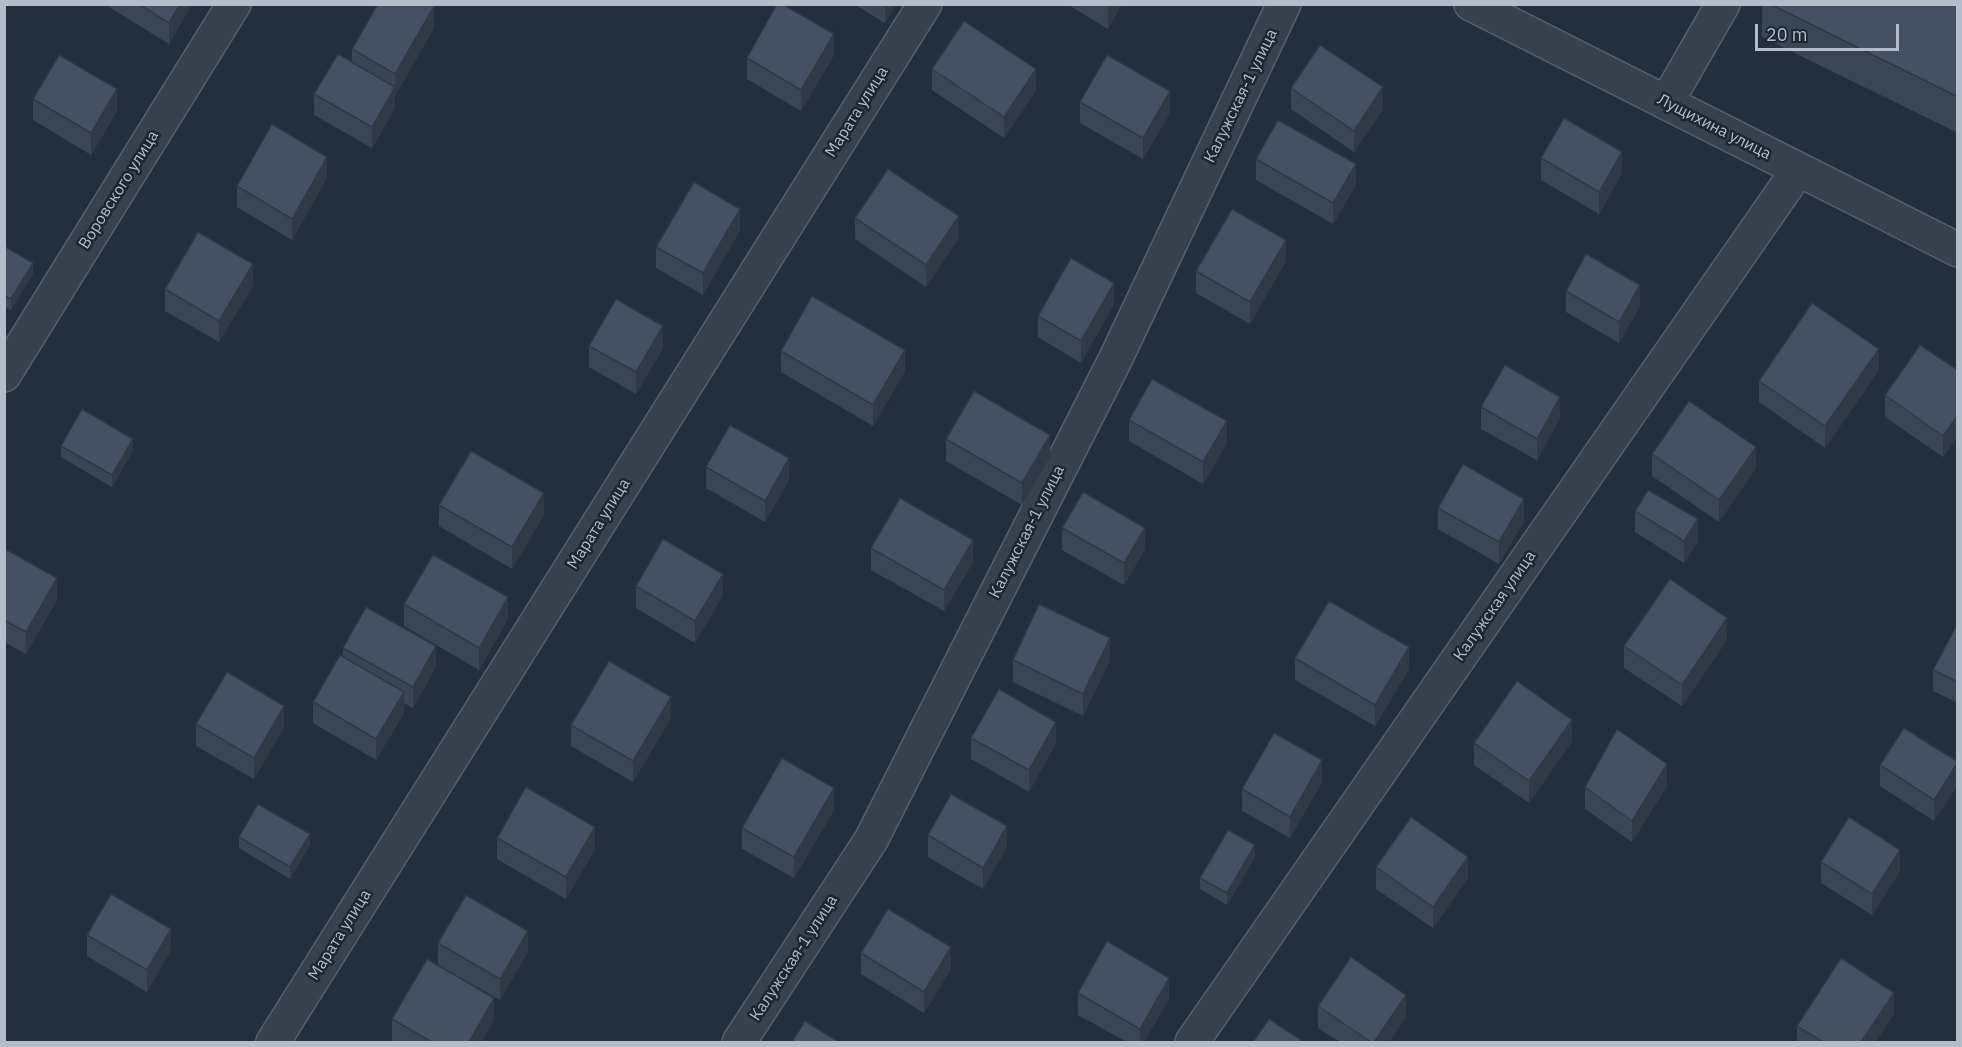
<!DOCTYPE html>
<html>
<head>
<meta charset="utf-8">
<style>
  body { margin:0 }
  #map { position:relative; width:1962px; height:1047px; overflow:hidden; background:#242f3e; font-family:"IBM Plex Sans",sans-serif }
  canvas { display:block }
  .frame { position:absolute; inset:0; border:6px solid #b4bcc9; pointer-events:none }
  .scale { position:absolute; left:1755px; top:24px; width:144px; height:27px; box-sizing:border-box; border:3px solid #b4bcc9; border-top:0; padding-left:8px; font-size:18px; line-height:21px; white-space:nowrap; color:#b4bcc9; -webkit-text-stroke:4px #1d2633; paint-order:stroke }
</style>
</head>
<body>
<div id="map">
<canvas width="1962" height="1047"></canvas>
<div class="frame"></div>
<div class="scale">20 m</div>
</div>
<script>
const c = document.querySelector('canvas').getContext('2d');
c.lineJoin = 'round';
function strokePath(path, color, width, dash) {
  c.strokeStyle = color;
  c.lineWidth = width;
  c.lineCap = dash ? 'butt' : 'round';
  c.setLineDash(dash || []);
  c.stroke(path);
}
function fillPath(path, color) {
  c.fillStyle = color;
  c.fill(path, 'evenodd');
}
function write(font, color, halo, rows, align = 'center') {
  c.font = font + ' "IBM Plex Sans",sans-serif';
  c.lineWidth = 5;
  c.setLineDash([]);
  c.textBaseline = 'middle';
  c.strokeStyle = halo;
  c.fillStyle = color;
  for (const [text, x, y, turn = 0] of rows) {
    c.save();
    c.translate(x, y);
    c.rotate((+turn || 0) * Math.PI / 180);
    c.textAlign = isNaN(turn) ? turn : align;
    if (halo) c.strokeText(text, 0, 0);
    c.fillText(text, 0, 0);
    c.restore();
  }
}
const minor = new Path2D(`
  M1471,4L1958,250
  M1666,103L1723,4
  M4,375L234,4
  M273,1042L925,4
  M739,1042L871,840L1115,360L1284,4
  M1192,1042L1798,170`);
const wall = new Path2D(`
  M104,4H192L169,44Z
  M854,4H896L885,23Z
  M1067,4H1122L1108,29Z
  M1762,4H1958V133L1762,37Z
  M434,28L395,96V108L372,148L314,115V94L352,62V49Z
  M834,55L801,111L747,79V58Z
  M932,69L1036,91L1004,138L932,90Z
  M1291,88L1383,109L1354,152L1291,109Z
  M33,99L117,111L91,155L33,120Z
  M1080,102L1170,113L1143,159L1080,123Z
  M1541,158L1622,173L1599,214L1541,180Z
  M1256,159L1356,185L1333,224L1256,180Z
  M327,178L292,240L237,207V186Z
  M855,218L959,238L926,287L855,239Z
  M740,230L703,295L656,268V247Z
  M4,246L33,274L11,310L4,306Z
  M1286,261L1250,324L1196,293V271Z
  M253,286L219,342L165,311V289Z
  M1566,291L1640,306L1619,343L1566,312Z
  M1114,304L1081,363L1038,337V316Z
  M589,346L663,348L636,394L589,367Z
  M781,351L905,371L873,426L781,372Z
  M1879,370L1825,448L1759,402V381Z
  M1958,370V436L1943,457L1885,417V395Z
  M1481,407L1560,418L1537,460L1481,429Z
  M1129,420L1227,443L1203,484L1129,441Z
  M946,439L1050,457L1022,505L946,461Z
  M61,446L133,450L112,487L61,457Z
  M1652,454L1756,468L1719,522L1652,476Z
  M706,467L789,480L765,522L706,488Z
  M439,505L544,515L512,569L439,526Z
  M1438,508L1524,521L1499,564L1438,529Z
  M1635,511L1698,541L1684,563L1635,532Z
  M1062,528L1145,549L1124,585L1062,550Z
  M871,548L973,562L944,611L871,570Z
  M4,555L57,600L26,654L4,642Z
  M636,586L723,595L695,643L636,608Z
  M404,604L508,619L479,670L404,626Z
  M1958,623V703L1933,691V670Z
  M1727,640L1682,706L1624,668V646Z
  M343,648L436,667L413,708L404,703V713L376,760L313,723V702L343,656Z
  M1295,658L1409,669L1375,726L1295,680Z
  M1013,660H1110L1083,716L1013,682Z
  M671,718L633,782L571,746V725Z
  M196,724L284,727L254,779L196,746Z
  M971,738L1056,743L1029,792L971,759Z
  M1572,741L1529,803L1474,765V743Z
  M1958,762L1934,821L1880,786V765Z
  M1322,782L1290,838L1242,811V789Z
  M1667,786L1632,842L1585,809V787Z
  M834,810L794,878L742,849V828Z
  M928,835L1007,847L983,889L928,857Z
  M239,837L310,845L290,879L239,848Z
  M497,838L595,849L566,899L497,859Z
  M1255,857L1227,905L1200,889V878Z
  M1821,862L1900,871L1872,915L1821,883Z
  M1376,867L1468,878L1433,928L1376,889Z
  M87,935L171,950L147,992L87,956Z
  M438,943L528,952L500,1000L438,965Z
  M861,953L951,969L924,1013L861,974Z
  M1078,993L1169,999L1144,1042H1127L1078,1015Z
  M1318,1006L1406,1017L1389,1042H1340L1318,1028Z
  M1894,1014L1875,1042H1797V1026Z
  M392,1019L494,1020L481,1042H395L392,1041Z`);
const shadedWall = new Path2D(`
  M180,4H192L169,44V23Z
  M885,4H896L885,23Z
  M1110,4H1122L1108,29V7Z
  M434,6V28L395,96V108L372,148V127L395,87V74Z
  M834,34V55L801,111V90Z
  M1036,69V91L1004,138V117Z
  M1383,87V109L1354,152V131Z
  M117,89V111L91,155V133Z
  M1170,91V113L1143,159V138Z
  M1622,152V173L1599,214V192Z
  M327,157V178L292,240V219Z
  M1356,164V185L1333,224V203Z
  M740,209V230L703,295V273Z
  M959,216V238L926,287V265Z
  M1286,240V261L1250,324V302Z
  M33,263V274L11,310V299Z
  M253,264V286L219,342V321Z
  M1114,283V304L1081,363V341Z
  M1640,285V306L1619,343V322Z
  M663,326V348L636,394V372Z
  M1879,349V370L1825,448V426Z
  M905,350V371L873,426V405Z
  M1560,397V418L1537,460V439Z
  M1958,415V436L1943,457V436Z
  M1227,421V443L1203,484V462Z
  M1050,435V457L1022,505V483Z
  M133,439V450L112,487V475Z
  M1756,447V468L1719,522V500Z
  M789,458V480L765,522V501Z
  M544,493V515L512,569V547Z
  M1524,499V521L1499,564V542Z
  M1698,519V541L1684,563V541Z
  M1145,528V549L1124,585V563Z
  M973,540V562L944,611V590Z
  M723,574V595L695,643V621Z
  M57,578V600L26,654V632Z
  M508,597V619L479,670V648Z
  M1727,618V640L1682,706V685Z
  M1110,638V660L1083,716V694Z
  M436,646V667L413,708V687Z
  M1409,647V669L1375,726V705Z
  M404,692V713L376,760V739Z
  M671,697V718L633,782V761Z
  M284,706V727L254,779V758Z
  M1572,720V741L1529,803V781Z
  M1056,722V743L1029,792V770Z
  M1322,760V782L1290,838V817Z
  M1958,763V785L1934,821V800Z
  M1667,764V786L1632,842V821Z
  M834,788V810L794,878V857Z
  M1007,826V847L983,889V868Z
  M595,827V849L566,899V877Z
  M310,834V845L290,879V867Z
  M1255,845V857L1227,905V893Z
  M1900,850V871L1872,915V894Z
  M1468,857V878L1433,928V907Z
  M171,929V950L147,992V970Z
  M528,931V952L500,1000V979Z
  M951,947V969L924,1013V992Z
  M1169,978V999L1144,1042H1140V1029Z
  M1894,993V1014L1875,1042H1861Z
  M1406,995V1017L1389,1042H1374Z
  M494,998V1020L481,1042H469Z`);
const building = new Path2D(`
  M139,4H180L169,23Z
  M378,4H431L434,6L395,74L352,49Z
  M777,4H782L834,34L801,90L747,58Z
  M1770,4H1958V97Z
  M964,21L1036,69L1004,117L932,69Z
  M1320,45L1383,87L1354,131L1291,88Z
  M338,54L395,87L372,127L314,94Z
  M59,55L117,89L91,133L33,99Z
  M1107,55L1170,91L1143,138L1080,102Z
  M1564,118L1622,152L1599,192L1541,158Z
  M1278,120L1356,164L1333,203L1256,159Z
  M272,124L327,157L292,219L237,186Z
  M888,169L959,216L926,265L855,218Z
  M694,182L740,209L703,273L656,247Z
  M1232,209L1286,240L1250,302L1196,271Z
  M198,232L253,264L219,321L165,289Z
  M4,246L33,263L11,299L4,295Z
  M1586,254L1640,285L1619,322L1566,291Z
  M1071,258L1114,283L1081,341L1038,316Z
  M812,296L905,350L873,405L781,351Z
  M616,299L663,326L636,372L589,346Z
  M1812,303L1879,349L1825,426L1759,381Z
  M1920,345L1958,370V415L1943,436L1885,395Z
  M1505,365L1560,397L1537,439L1481,407Z
  M1152,379L1227,421L1203,462L1129,420Z
  M974,391L1050,435L1022,483L946,439Z
  M1689,401L1756,447L1719,500L1652,454Z
  M82,409L133,439L112,475L61,446Z
  M730,425L789,458L765,501L706,467Z
  M471,451L544,493L512,547L439,505Z
  M1463,464L1524,499L1499,542L1438,508Z
  M1648,490L1698,519L1684,541L1635,511Z
  M1083,492L1145,528L1124,563L1062,528Z
  M900,498L973,540L944,590L871,548Z
  M663,539L723,574L695,621L636,586Z
  M7,550L57,578L26,632L4,620V555Z
  M433,555L508,597L479,648L404,604Z
  M1670,579L1727,618L1682,685L1624,646Z
  M1329,601L1409,647L1375,705L1295,658Z
  M1039,604L1110,638L1083,694L1013,660Z
  M366,607L436,646L413,687L343,648Z
  M1958,623V682L1933,670Z
  M340,655L404,692L376,739L313,702Z
  M609,661L671,697L633,761L571,725Z
  M227,672L284,706L254,758L196,724Z
  M1517,681L1572,720L1529,781L1474,743Z
  M999,689L1056,722L1029,770L971,738Z
  M1904,728L1958,762L1934,800L1880,765Z
  M1617,729L1667,764L1632,821L1585,787Z
  M1274,733L1322,760L1290,817L1242,789Z
  M782,758L834,788L794,857L742,828Z
  M526,787L595,827L566,877L497,838Z
  M951,794L1007,826L983,868L928,835Z
  M258,804L310,834L290,867L239,837Z
  M1411,817L1468,857L1433,907L1376,867Z
  M1849,817L1900,850L1872,894L1821,862Z
  M1228,830L1255,845L1227,893L1200,878Z
  M111,894L171,929L147,970L87,935Z
  M466,895L528,931L500,979L438,943Z
  M888,909L951,947L924,992L861,953Z
  M1107,941L1169,978L1140,1029L1078,993Z
  M1351,957L1406,995L1374,1042H1371L1318,1006Z
  M1841,958L1894,993L1861,1042H1823L1797,1026Z
  M427,959L494,998L469,1042H432L392,1019Z
  M1269,1019L1304,1042H1253Z
  M805,1021L839,1042H792Z`);
const streetNames = [
  ["Калужская-1 улица",1241,96,-64],
  ["Марата улица",857,112,-58],
  ["Лущихина улица",1714,127,27],
  ["Воровского улица",119,190,-58],
  ["Марата улица",599,524,-58],
  ["Калужская-1 улица",1027,532,-63],
  ["Калужская улица",1495,606,-55],
  ["Марата улица",340,935,-58],
  ["Калужская-1 улица",794,958,-57]
];
strokePath(minor, '#565f6c', 36);
strokePath(minor, '#38414e', 33);
fillPath(wall, '#3b4654');
fillPath(shadedWall, '#303945');
fillPath(building, '#455162');
strokePath(building, '#303945', 1.5);
write('16px', '#b4bcc9', '#1d2633', streetNames);
</script>
</body>
</html>
